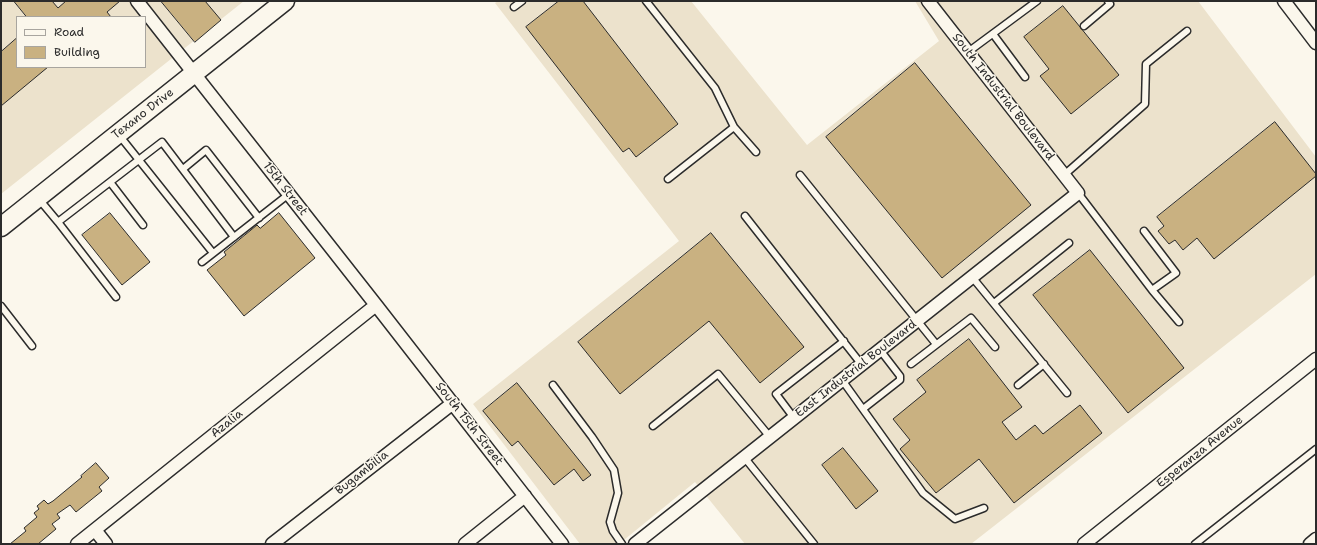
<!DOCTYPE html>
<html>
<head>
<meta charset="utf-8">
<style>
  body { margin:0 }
  #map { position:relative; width:1317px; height:545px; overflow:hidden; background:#fbf7ec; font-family:"Shantell Sans",sans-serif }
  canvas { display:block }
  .frame { position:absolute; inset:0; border:2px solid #2b2b2b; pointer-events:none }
  .legend { position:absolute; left:16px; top:16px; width:130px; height:52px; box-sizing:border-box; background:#fbf7ec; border:1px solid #a8a59f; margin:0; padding:5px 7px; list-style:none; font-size:12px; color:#2b2b2b }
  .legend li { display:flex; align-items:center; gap:8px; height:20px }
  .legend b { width:20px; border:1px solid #a8a59f }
</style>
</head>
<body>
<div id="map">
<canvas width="1317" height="545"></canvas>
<div class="frame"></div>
<ul class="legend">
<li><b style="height:5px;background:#fbf7ec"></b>Road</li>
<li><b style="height:11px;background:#c9b181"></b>Building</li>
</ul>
</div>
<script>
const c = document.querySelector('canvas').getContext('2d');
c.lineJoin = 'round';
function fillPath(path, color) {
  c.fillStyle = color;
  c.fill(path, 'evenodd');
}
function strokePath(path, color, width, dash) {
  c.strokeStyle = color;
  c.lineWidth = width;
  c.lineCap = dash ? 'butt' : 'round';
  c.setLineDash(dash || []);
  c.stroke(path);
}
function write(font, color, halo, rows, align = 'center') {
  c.font = font + ' "Shantell Sans",sans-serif';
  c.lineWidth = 3;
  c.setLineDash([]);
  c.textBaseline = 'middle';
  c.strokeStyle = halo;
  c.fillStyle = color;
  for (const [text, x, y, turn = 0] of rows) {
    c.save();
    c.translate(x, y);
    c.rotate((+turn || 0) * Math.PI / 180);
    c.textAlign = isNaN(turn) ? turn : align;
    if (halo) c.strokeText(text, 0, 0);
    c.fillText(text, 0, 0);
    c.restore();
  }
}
const built = new Path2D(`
  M1,1H244L1,194ZM17,17H145V67H17Z
  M498,1H691L807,145L939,41L915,1H1198L1316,157V274L971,544H745L695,482L619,544H580L473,404L679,241L495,3Z`);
const building = new Path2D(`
  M14,1H52L58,8L66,1H120L107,12L111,17H27Z
  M161,1H205L221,20L195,42Z
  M559,1H583L678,124L636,157L629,148L623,152L526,27Z
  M1063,6L1119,75L1071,114L1040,76L1049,69L1024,37Z
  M17,38V67H48L1,106V52Z
  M915,63L1031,205L942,278L826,137Z
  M1275,122L1316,174V176L1214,259L1197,238L1183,250L1175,240L1169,244L1158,231L1164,226L1157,217Z
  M110,213L150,262L122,285L82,235Z
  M279,213L315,258L244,316L207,270L226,255L224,252L251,230L257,225L260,228Z
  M711,233L804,347L760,383L709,321L620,394L578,342Z
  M1090,250L1184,368L1128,413L1033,295Z
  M969,339L1022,407L1002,422L1016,440L1035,425L1043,434L1080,405L1102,433L1014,503L979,459L936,493L900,449L910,440L893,419L926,392L917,380Z
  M517,383L591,475L583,481L574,469L554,485L518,441L512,446L483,411Z
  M843,448L878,491L856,509L822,465Z
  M96,463L109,478L99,487L102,491L76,512L70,505L57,514L60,518L52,524L56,529L38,544H10L26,531L24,528L37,517L34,513L39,509L37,506L44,500L48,504L53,501L82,477L81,476Z`);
const lane = new Path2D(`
  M646,1L715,88L734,127L756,152
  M514,7L522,1
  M1084,26L1110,4L1108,1
  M993,34L1025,77
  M968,52L1037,1
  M119,135L213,253
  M183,169L206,150L259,218
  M800,175L936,344
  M1064,175L1145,104L1146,64L1187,31
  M668,179L734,127
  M110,182L143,225
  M1078,193L1152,290L1179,322
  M38,198L58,222
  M745,216L862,365
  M1144,231L1176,273L1152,290
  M202,262L289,194
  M972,277L1067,393
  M116,297L58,222L162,142L234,237
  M994,303L1069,243
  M1,306L32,346
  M911,364L971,318L995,347
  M842,380L923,493L955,519L984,508
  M553,385L592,437L614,470L618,493L610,522L613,531L622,544
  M1018,385L1044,364
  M863,409L900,380V376L880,350
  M794,418L776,394L844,341
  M653,426L718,374L770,437
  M744,457L814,544
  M1195,544L1316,449`);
const street = new Path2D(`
  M137,1L376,305L562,544
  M1284,1L1316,43
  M95,530L106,544
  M77,544L376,305
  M272,544L453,403
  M465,544L525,496
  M635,544L1078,193L928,1
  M1084,544L1316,359
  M1310,544L1316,539`);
const secondary = new Path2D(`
  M1,227L285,1`);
const streetNames = [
  ["South Industrial Boulevard",1003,97,52],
  ["Texano Drive",143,114,-38],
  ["15th Street",285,189,52],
  ["East Industrial Boulevard",856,369,-38],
  ["Azalia",227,424,-39],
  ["South 15th Street",469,424,52],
  ["Esperanza Avenue",1200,452,-39],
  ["Bugambilia",362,473,-38]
];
fillPath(built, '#ece2cc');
fillPath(building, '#c9b181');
strokePath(building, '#2b2b2b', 1);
strokePath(lane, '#2b2b2b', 9);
strokePath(street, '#2b2b2b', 15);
strokePath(secondary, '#2b2b2b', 21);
strokePath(lane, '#fbf7ec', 6);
strokePath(street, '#fbf7ec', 12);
strokePath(secondary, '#fbf7ec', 18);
write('12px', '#2b2b2b', '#fbf7ec', streetNames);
</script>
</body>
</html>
